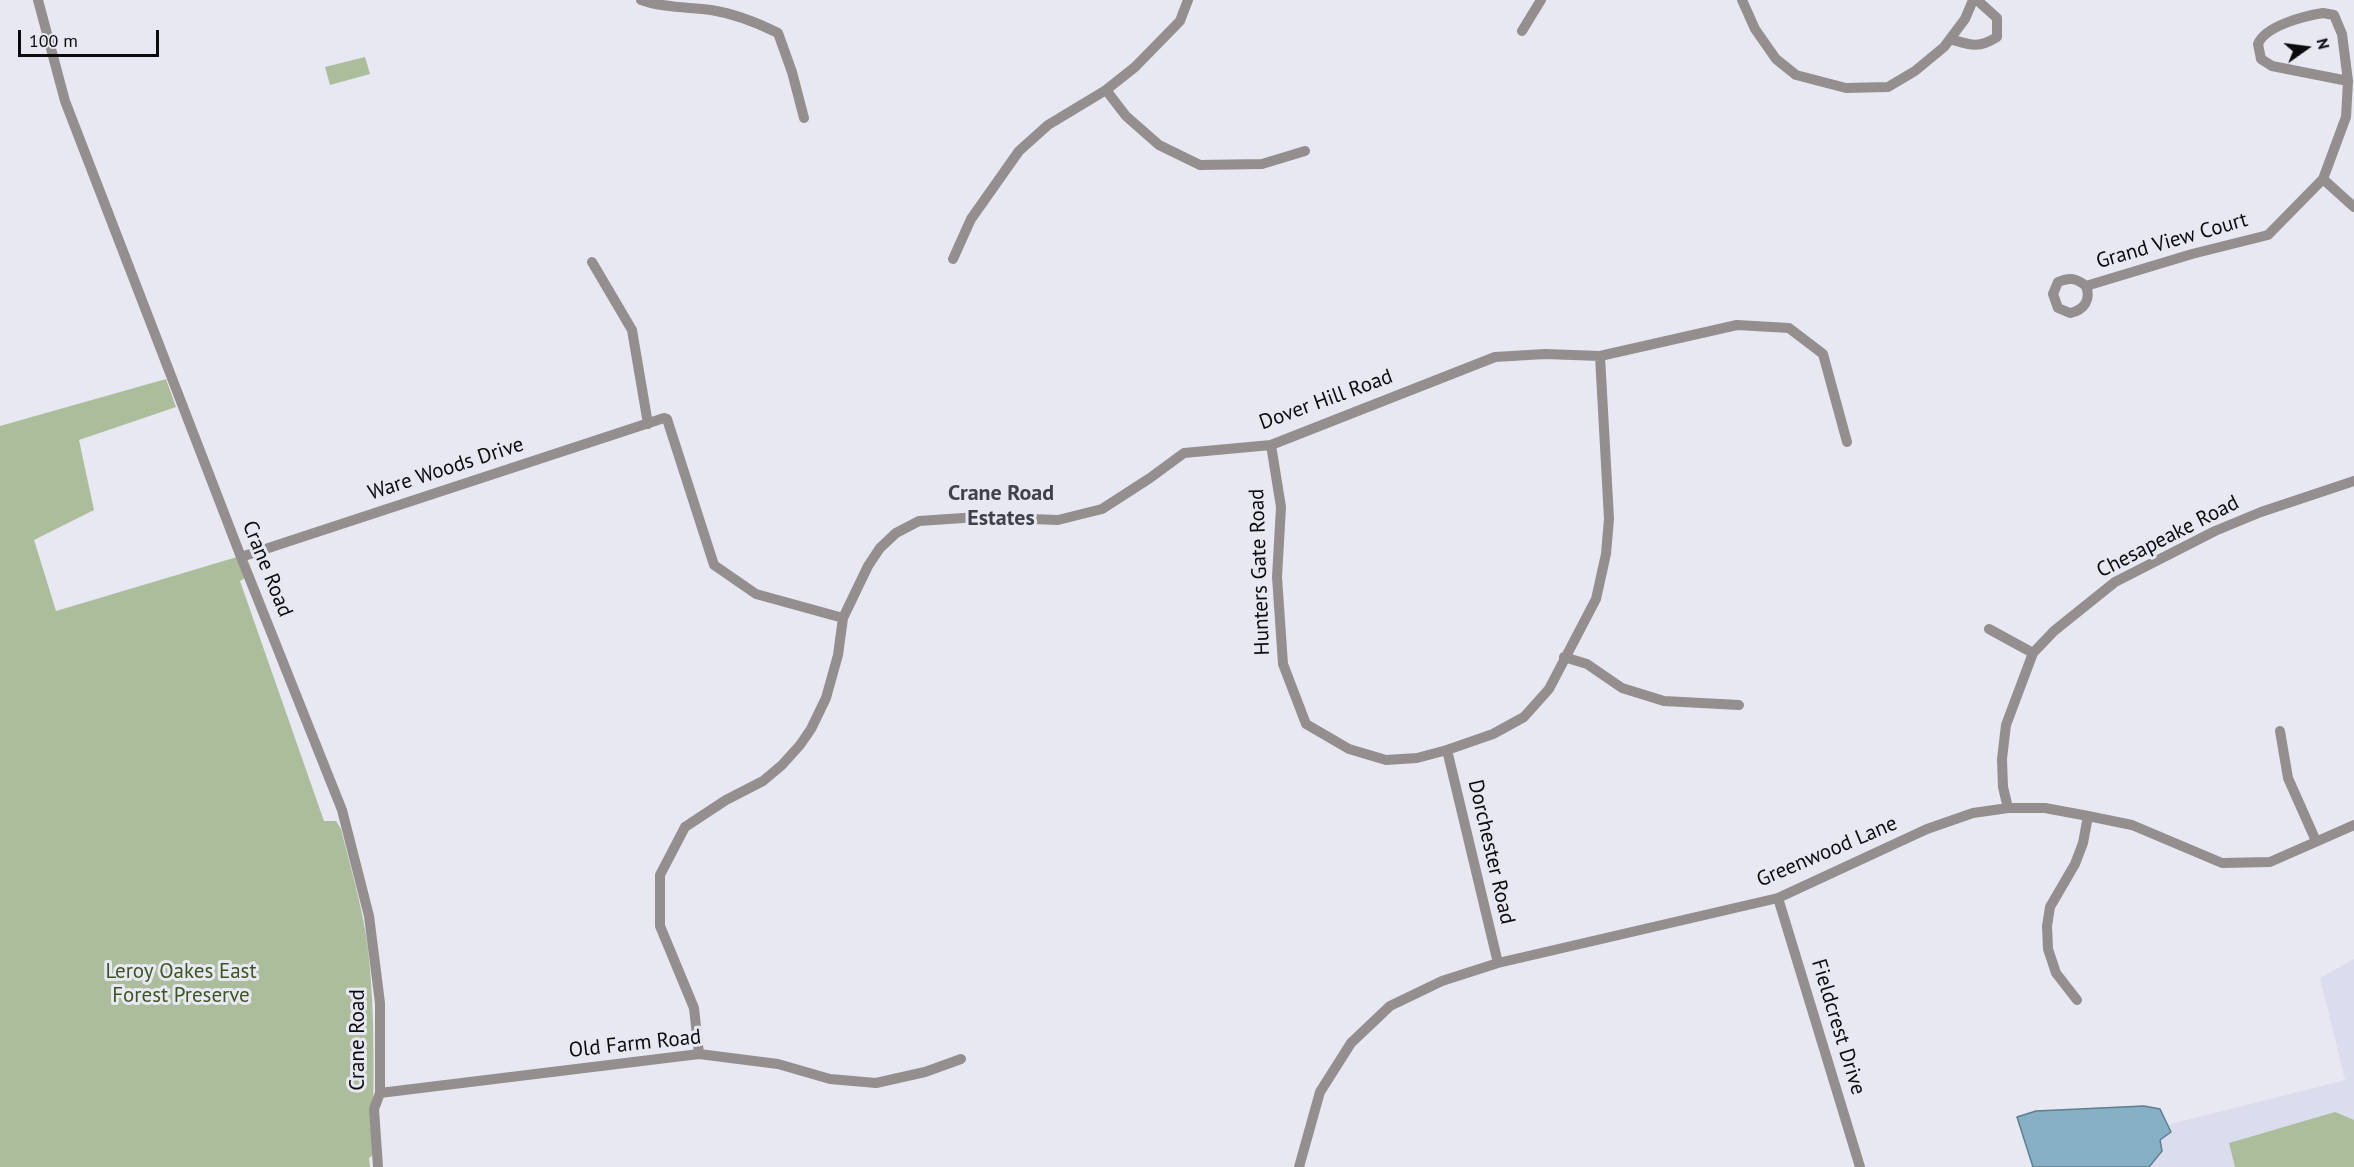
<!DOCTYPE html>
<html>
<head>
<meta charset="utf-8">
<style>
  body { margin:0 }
  #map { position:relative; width:2354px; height:1167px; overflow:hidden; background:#e7e8f2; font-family:"PT Sans",sans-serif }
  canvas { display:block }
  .north { position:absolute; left:2276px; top:18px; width:60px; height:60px; -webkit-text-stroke:4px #e7e8f2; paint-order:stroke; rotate:76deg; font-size:16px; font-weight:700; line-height:24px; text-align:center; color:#0b0b0e }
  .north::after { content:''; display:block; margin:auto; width:21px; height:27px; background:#0b0b0e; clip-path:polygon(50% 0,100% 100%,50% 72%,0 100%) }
  .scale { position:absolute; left:18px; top:30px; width:141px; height:27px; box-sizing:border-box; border:3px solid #0b0b0e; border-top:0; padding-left:8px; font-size:18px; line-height:21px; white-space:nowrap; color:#0b0b0e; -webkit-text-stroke:4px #e7e8f2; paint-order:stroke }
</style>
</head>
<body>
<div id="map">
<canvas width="2354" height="1167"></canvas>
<div class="north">N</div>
<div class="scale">100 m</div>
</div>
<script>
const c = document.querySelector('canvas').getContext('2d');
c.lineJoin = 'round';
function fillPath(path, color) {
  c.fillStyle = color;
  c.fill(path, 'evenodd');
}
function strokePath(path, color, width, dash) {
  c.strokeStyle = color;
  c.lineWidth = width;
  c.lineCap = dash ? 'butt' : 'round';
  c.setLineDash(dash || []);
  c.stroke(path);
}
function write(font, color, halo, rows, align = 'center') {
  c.font = font + ' "PT Sans",sans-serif';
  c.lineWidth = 6;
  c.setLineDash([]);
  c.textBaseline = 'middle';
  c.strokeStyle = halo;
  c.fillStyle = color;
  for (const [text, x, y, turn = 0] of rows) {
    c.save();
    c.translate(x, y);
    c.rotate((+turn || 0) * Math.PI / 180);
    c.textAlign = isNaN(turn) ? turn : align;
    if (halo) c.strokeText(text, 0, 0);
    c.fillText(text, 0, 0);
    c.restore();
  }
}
const built = new Path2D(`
  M2354,959V1167H2150L2162,1151L2160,1140L2168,1130L2167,1125L2345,1080L2320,978Z`);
const green = new Path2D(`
  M365,57L370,74L330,85L325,67Z
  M166,379L176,407L79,440L94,510L34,540L56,611L237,557L245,578L240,581L324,821H336L341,829C351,869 363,909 368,949C376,1017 373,1087 373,1155L369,1158L370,1167H0V426Z
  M2335,1112L2354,1120V1167H2235L2229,1143Z`);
const water = new Path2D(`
  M2144,1106L2160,1109L2171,1132L2160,1140L2162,1151L2149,1167H2033L2017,1117L2036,1111Z`);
const minor = new Path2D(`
  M38,0L65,101L241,557L342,810L369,916L380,1003V1093L374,1109L378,1167
  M641,0C664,8 688,7 711,10C736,14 756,22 778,33L792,72L804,118
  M1742,0L1755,29L1776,59L1796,75L1846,88L1888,87L1915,71L1944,47L1965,19L1973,0
  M2323,13L2334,15L2342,34L2348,81L2272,66L2261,59L2258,44C2265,26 2304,16 2323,13Z
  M1522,31L1541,0
  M1950,39C1970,45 1978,49 1997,37V18L1977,0
  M1106,90L1126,116L1159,145L1200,165L1262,164L1305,151
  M2323,179L2354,207
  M953,259L971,219L1019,151L1048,125L1106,90L1135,67L1180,21L1188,0
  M592,262L632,330L648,424
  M2086,286C2091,299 2085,310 2070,313L2058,308L2053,294L2058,282C2070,277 2076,278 2086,286L2192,254L2268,235L2323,179L2346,117L2348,81
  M1271,445L1281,507L1277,577L1283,664L1306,724L1349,749L1386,760L1417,758L1447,750L1493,734L1524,717L1549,689L1596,599L1606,554L1609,519L1600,356
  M241,557L664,418L667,419L714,565L756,594L843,618
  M1989,629L2033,653
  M1564,657L1587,664L1622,688L1664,701L1739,705
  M2280,731L2288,778L2316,841
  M1447,750L1498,963
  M2008,808L2003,787L2002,759L2006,725L2033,653L2054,631L2115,582L2215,531L2261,512L2354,481
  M1778,898L1860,1167
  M2077,1000L2056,973L2048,949L2047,926L2050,907L2075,864L2083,843L2088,816
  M699,1054L694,1008L660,926V875L685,827L726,800L763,781L782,765L800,745L811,729L826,698L838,655L843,618L868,566L880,548L896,533L919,521L978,517L1058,520L1102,509L1150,478L1184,453L1271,445L1495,357L1545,354L1600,356L1737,325L1789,328L1823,354L1847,442
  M380,1093L699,1054L778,1064L830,1079L876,1083L925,1072L961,1059
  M1299,1167L1320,1092L1351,1043L1390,1006L1442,981L1498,963L1778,898L1927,829L1973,813L2008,808H2045L2088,816L2132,825L2222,863L2270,862L2354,825`);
const streetNames = [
  ["Grand View Court",2172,241,-16],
  ["Dover Hill Road",1326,400,-20],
  ["Ware Woods Drive",446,469,-18],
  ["Chesapeake Road",2168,537,-27],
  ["Crane Road",267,569,68],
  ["Hunters Gate Road",1260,572,-92],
  ["Dorchester Road",1491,852,77],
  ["Greenwood Lane",1827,852,-23],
  ["Fieldcrest Drive",1838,1027,73],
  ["Crane Road",358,1040,-90],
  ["Old Farm Road",635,1044,-6]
];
const parkNames = [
  ["Leroy Oakes East",181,972],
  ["Forest Preserve",181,996]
];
const neighbourhoodNames = [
  ["Crane Road",1001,494],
  ["Estates",1001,519]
];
fillPath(built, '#dbddee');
fillPath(green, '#acbd9c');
fillPath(water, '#86b0c5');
strokePath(water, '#617e8e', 1.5);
strokePath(minor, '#948f8e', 10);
write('21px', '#0b0b0e', '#e7e8f2', streetNames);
write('21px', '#3c5520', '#e7e8f2', parkNames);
write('bold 22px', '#404149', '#e7e8f2', neighbourhoodNames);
</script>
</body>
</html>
